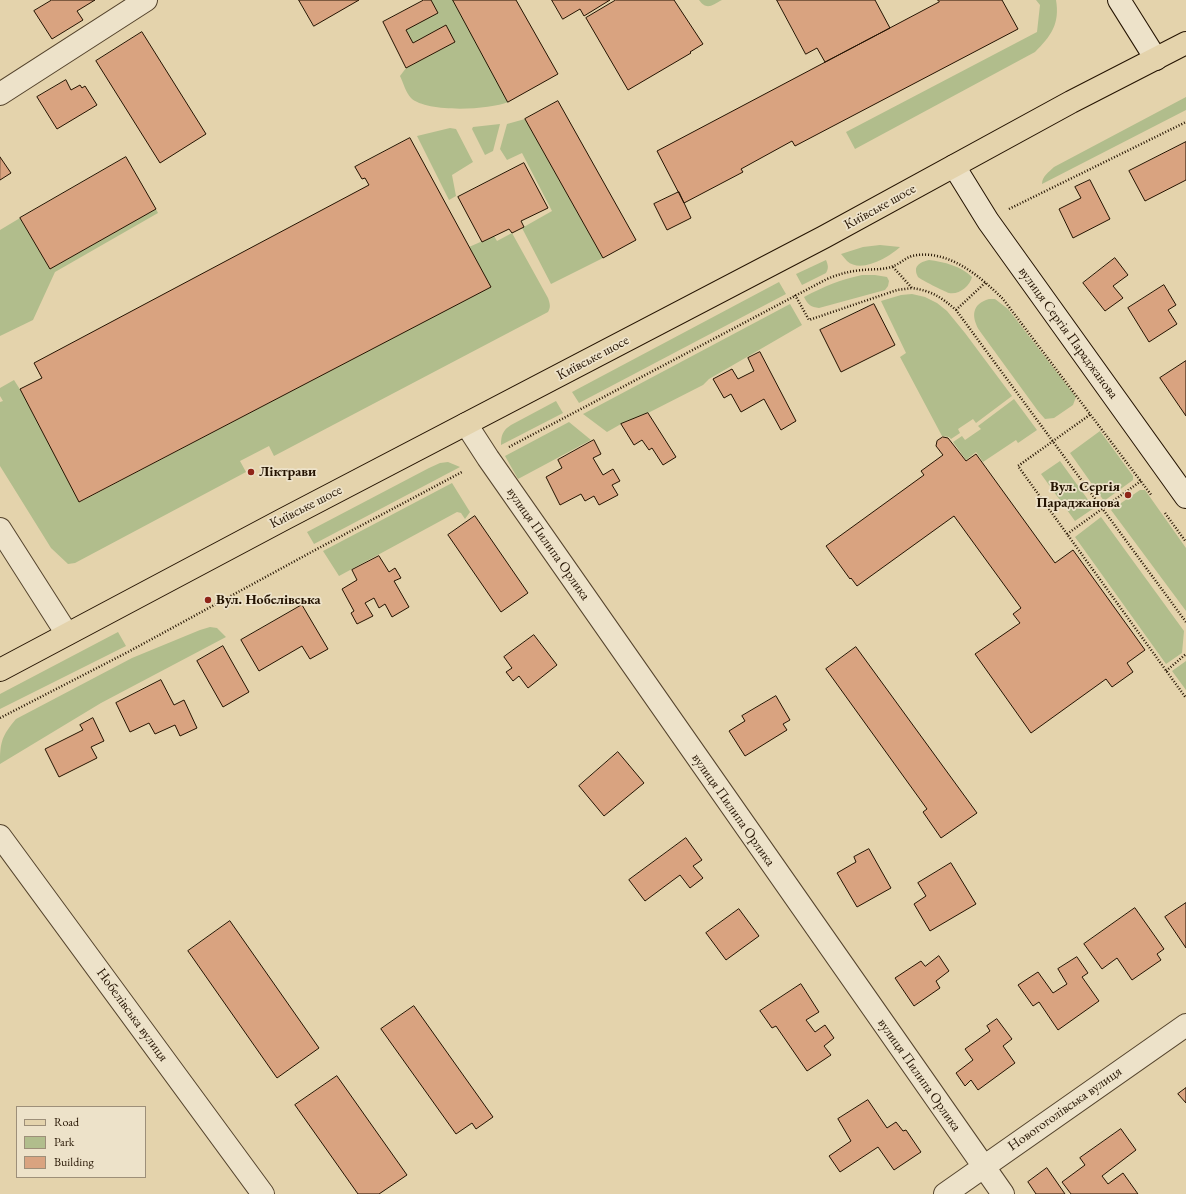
<!DOCTYPE html>
<html>
<head>
<meta charset="utf-8">
<style>
  body { margin:0 }
  #map { position:relative; width:1186px; height:1194px; overflow:hidden; background:#e4d3ac; font-family:"EB Garamond",serif }
  canvas { display:block }
  .legend { position:absolute; left:16px; top:1106px; width:130px; height:72px; box-sizing:border-box; background:#ede2c9; border:1px solid #9d8f79; margin:0; padding:5px 7px; list-style:none; font-size:12px; color:#241301 }
  .legend li { display:flex; align-items:center; gap:8px; height:20px }
  .legend b { width:20px; border:1px solid #9d8f79 }
</style>
</head>
<body>
<div id="map">
<canvas width="1186" height="1194"></canvas>
<ul class="legend">
<li><b style="height:5px;background:#e4d3ac"></b>Road</li>
<li><b style="height:11px;background:#b1bd8c"></b>Park</li>
<li><b style="height:11px;background:#d9a380"></b>Building</li>
</ul>
</div>
<script>
const c = document.querySelector('canvas').getContext('2d');
c.lineJoin = 'round';
function fillPath(path, color) {
  c.fillStyle = color;
  c.fill(path, 'evenodd');
}
function strokePath(path, color, width, dash) {
  c.strokeStyle = color;
  c.lineWidth = width;
  c.lineCap = dash ? 'butt' : 'round';
  c.setLineDash(dash || []);
  c.stroke(path);
}
function write(font, color, halo, rows, align = 'center') {
  c.font = font + ' "EB Garamond",serif';
  c.lineWidth = 3.5;
  c.setLineDash([]);
  c.textBaseline = 'middle';
  c.strokeStyle = halo;
  c.fillStyle = color;
  for (const [text, x, y, turn = 0] of rows) {
    c.save();
    c.translate(x, y);
    c.rotate((+turn || 0) * Math.PI / 180);
    c.textAlign = isNaN(turn) ? turn : align;
    if (halo) c.strokeText(text, 0, 0);
    c.fillText(text, 0, 0);
    c.restore();
  }
}
const green = new Path2D(`
  M431,0H453L508,102C489,110 427,113 411,98C406,93 403,82 400,76L406,68L455,42L446,25L413,43L406,30Z
  M699,0H722C712,5 707,11 699,0Z
  M1036,0H1056C1060,24 1051,36 1035,52L855,149L846,132L1037,32L1040,5Z
  M1186,97V110L1042,184C1042,176 1049,172 1054,167Z
  M525,119L603,258L551,284L522,228L552,211L522,153L507,160L500,149L507,124Z
  M500,124L493,151L485,155L472,129L473,127Z
  M450,128L456,129L473,162L452,175L456,196L449,200L417,136Z
  M156,209L158,213L55,272L33,320L0,336V230L20,218L50,269Z
  M512,233L548,298C550,304 551,307 548,312L274,456L269,446L240,461L246,472L75,563L68,564L51,548L0,466V402L3,401L0,396V388L14,380L21,391L80,502L490,287L469,247L494,236L497,241Z
  M880,245L900,247C889,257 861,274 847,261C845,259 843,256 841,254L863,247Z
  M826,260C828,265 829,268 826,273L802,285L796,274Z
  M929,260C944,262 961,266 972,277C970,286 959,295 949,293C945,292 920,279 918,277C917,275 916,273 916,271C915,264 924,261 929,260Z
  M862,275H875L887,277L889,281L888,286L885,290L819,308C811,307 808,305 804,297C825,286 839,280 862,275Z
  M779,282L786,294L579,403L572,392Z
  M912,294L925,297L937,303L947,311L965,333L1012,396L976,423L973,419L958,429L960,433L951,439L949,437L942,436L900,357L906,353L881,301L901,295Z
  M989,299H995L1008,309L1076,397L1073,405L1054,418L1045,419L1038,411L979,330C971,316 972,304 989,299Z
  M790,304L802,325L709,379L703,385L648,413L621,424L607,432L583,414Z
  M1014,399L1037,430L1018,443L1016,440L983,462L976,452L966,460L953,442L962,436L965,440L981,429L978,426Z
  M556,401L563,413L501,445C501,435 503,430 511,425Z
  M569,422L591,440L518,479L505,456Z
  M1100,431L1133,476V480L1104,501L1070,453Z
  M1060,461L1094,508L1075,521L1041,474Z
  M448,462L460,467L314,544L307,532L429,468L440,463Z
  M452,483L470,512L465,519L461,513L457,512L339,576L323,551Z
  M1140,490H1145L1186,548V611L1111,510Z
  M1101,517L1184,631L1182,653L1166,664L1075,537Z
  M210,627L217,628L226,637L101,703L0,764C0,741 2,736 16,719L132,658L200,630Z
  M118,632L126,646L0,709V694Z
  M1186,661V690L1172,671Z`);
const building = new Path2D(`
  M52,0H95L77,11L83,20L52,39L34,11Z
  M299,0H359L314,26Z
  M424,0H431L438,13L406,30L413,43L446,25L455,42L406,68L383,22Z
  M453,0H516L558,74L508,102Z
  M552,0H610L584,16L580,9L563,19Z
  M616,0H674L703,44L690,52L691,53L628,90L586,18Z
  M777,0H875L890,28L825,62L817,48L806,54Z
  M938,0H1002L1018,29L795,146L792,141L741,169L743,172L684,203L657,151L939,2Z
  M142,32L206,134L160,163L96,61Z
  M66,80L71,90L80,85L82,88L85,86L97,105L57,129L37,97Z
  M558,101L636,240L603,258L525,119Z
  M410,138L491,287L79,502L20,389L42,378L34,363L369,185L365,178L362,179L355,167Z
  M1186,142V180L1145,201L1129,171Z
  M0,157L11,173L0,180Z
  M126,157L156,209L50,269L20,218Z
  M524,163L548,208L521,221L524,227L512,233L509,229L482,242L458,197Z
  M1090,180L1110,219L1073,238L1059,209L1081,198L1075,187Z
  M679,192L691,218L667,230L654,204Z
  M1115,258L1128,275L1113,286L1123,298L1105,311L1083,283Z
  M1164,285L1176,305L1168,310L1177,324L1149,342L1128,308Z
  M874,304L895,345L841,372L820,330Z
  M760,352L796,421L781,430L764,399L741,412L731,394L724,398L713,379L732,369L738,379L754,371L748,358Z
  M1186,361V416L1160,378Z
  M648,413L676,457L663,465L652,448L649,450L642,440L634,445L621,424Z
  M943,437L948,438L966,461L976,454L1055,563L1073,550L1145,650L1127,663L1133,672L1112,687L1106,679L1031,733L975,654L1020,623L1013,614L1021,608L954,516L857,586L851,578L850,579L826,546L924,475L921,471L943,455L936,446L937,441Z
  M594,440L601,454L593,458L603,475L613,469L620,481L612,485L618,495L599,505L594,496L585,501L581,494L560,505L546,477L562,468L558,460Z
  M475,516L528,593L501,612L448,535Z
  M379,556L389,572L395,568L401,578L394,581L409,607L392,617L385,604L379,608L374,598L365,603L373,616L357,624L351,613L354,611L342,589L357,580L352,570Z
  M302,605L328,649L310,659L302,646L259,671L241,640Z
  M534,635L557,665L528,688L519,676L513,681L506,672L512,668L504,657Z
  M223,646L249,692L223,707L197,661Z
  M856,647L977,813L941,838L923,812L927,809L826,669Z
  M161,680L174,705L184,700L197,728L180,736L175,725L155,734L149,723L130,732L116,703Z
  M776,696L790,720L783,724L787,730L745,756L729,731L745,721L742,716Z
  M93,718L104,741L91,747L97,758L59,777L45,749L83,730L80,725Z
  M618,752L644,783L604,816L579,786Z
  M686,838L702,860L693,866L703,878L690,888L680,875L645,901L629,880Z
  M869,849L891,888L857,907L837,873L856,862L854,857Z
  M951,863L976,904L930,931L914,904L926,896L918,883Z
  M1186,903V948L1165,917Z
  M1135,908L1164,949L1157,954L1161,960L1132,980L1117,958L1102,969L1084,944Z
  M739,909L759,936L726,960L706,933Z
  M230,921L319,1048L277,1078L188,951Z
  M939,956L949,971L936,981L940,988L914,1006L895,978L921,961L925,966Z
  M1077,957L1088,973L1082,977L1099,1001L1058,1030L1039,1002L1033,1006L1018,985L1038,972L1053,993L1067,984L1058,969Z
  M801,984L819,1012L806,1020L815,1032L825,1025L834,1038L824,1046L831,1055L807,1071L776,1026L772,1028L760,1011Z
  M414,1006L493,1117L476,1129L472,1123L456,1134L381,1029Z
  M997,1019L1012,1039L1003,1046L1015,1063L978,1090L971,1080L965,1086L956,1073L973,1060L965,1049L990,1031L987,1026Z
  M337,1076L407,1175L379,1194H358L295,1105Z
  M1186,1088V1103L1178,1094Z
  M868,1100L887,1128L896,1122L903,1131L906,1130L921,1152L894,1170L878,1147L840,1172L829,1156L851,1141L838,1119Z
  M1121,1129L1136,1150L1102,1176L1108,1184L1123,1173L1138,1194H1071L1062,1182L1085,1165L1080,1158Z
  M1047,1168L1065,1194H1036L1028,1182Z`);
const path = new Path2D(`
  M1009,209L1186,122
  M893,267L912,288C932,291 941,297 956,310L1186,622
  M795,295L809,320L897,290L912,288
  M956,310L986,282
  M509,447L827,279C839,274 850,271 863,270C872,269 885,270 893,266C900,264 905,258 912,256C947,248 980,276 1003,299L1152,496
  M1141,481L1067,534L1186,698
  M1165,513L1186,542
  M1067,534L1018,466L1091,414
  M1166,671L1186,654
  M0,718L128,652L317,549L462,472`);
const street = new Path2D(`
  M0,94L146,0
  M466,424L488,458L1003,1194
  M0,529L67,634
  M0,836L263,1194
  M945,1194L1186,1025`);
const secondary = new Path2D(`
  M1119,0L1156,59
  M954,166L988,221L1186,497`);
const primary = new Path2D(`
  M0,670L284,519L824,237L1071,102L1186,43`);
const markers = [
  [251,472,4,"#8f2418"],
  [1128,495,4,"#8f2418"],
  [208,600,4,"#8f2418"]
];
const streetNames = [
  ["Київське шосе",880,207,-29],
  ["вулиця Сергія Параджанова",1068,333,54],
  ["Київське шосе",593,358,-28],
  ["Київське шосе",306,507,-27],
  ["вулиця Пилипа Орлика",548,544,55],
  ["вулиця Пилипа Орлика",733,810,55],
  ["Нобелівська вулиця",132,1015,54],
  ["вулиця Пилипа Орлика",919,1075,55],
  ["Новогоголівська вулиця",1065,1109,-35]
];
const poiNames = [
  ["Ліктрави",259,472],
  ["Вул. Сергія",1120,487,"right"],
  ["Параджанова",1120,503,"right"],
  ["Вул. Нобелівська",216,600]
];
fillPath(green, '#b1bd8c');
fillPath(building, '#d9a380');
strokePath(building, '#241301', 1);
strokePath(street, '#54432c', 24);
strokePath(secondary, '#241301', 24);
strokePath(primary, '#241301', 24);
strokePath(path, '#241301', 2.5, [1, 2]);
strokePath(street, '#ede2c9', 22);
strokePath(secondary, '#ede2c9', 22);
strokePath(primary, '#e4d3ac', 22);
for (const [x, y, r, color] of markers) {
  const dot = new Path2D();
  dot.arc(x, y, r, 0, 2 * Math.PI);
  c.fillStyle = color;
  c.fill(dot);
  strokePath(dot, '#ede2c9', 1.5);
}
write('14px', '#241301', '#ede2c9', streetNames);
write('bold 14px', '#241301', '#ede2c9', poiNames, 'left');
</script>
</body>
</html>
